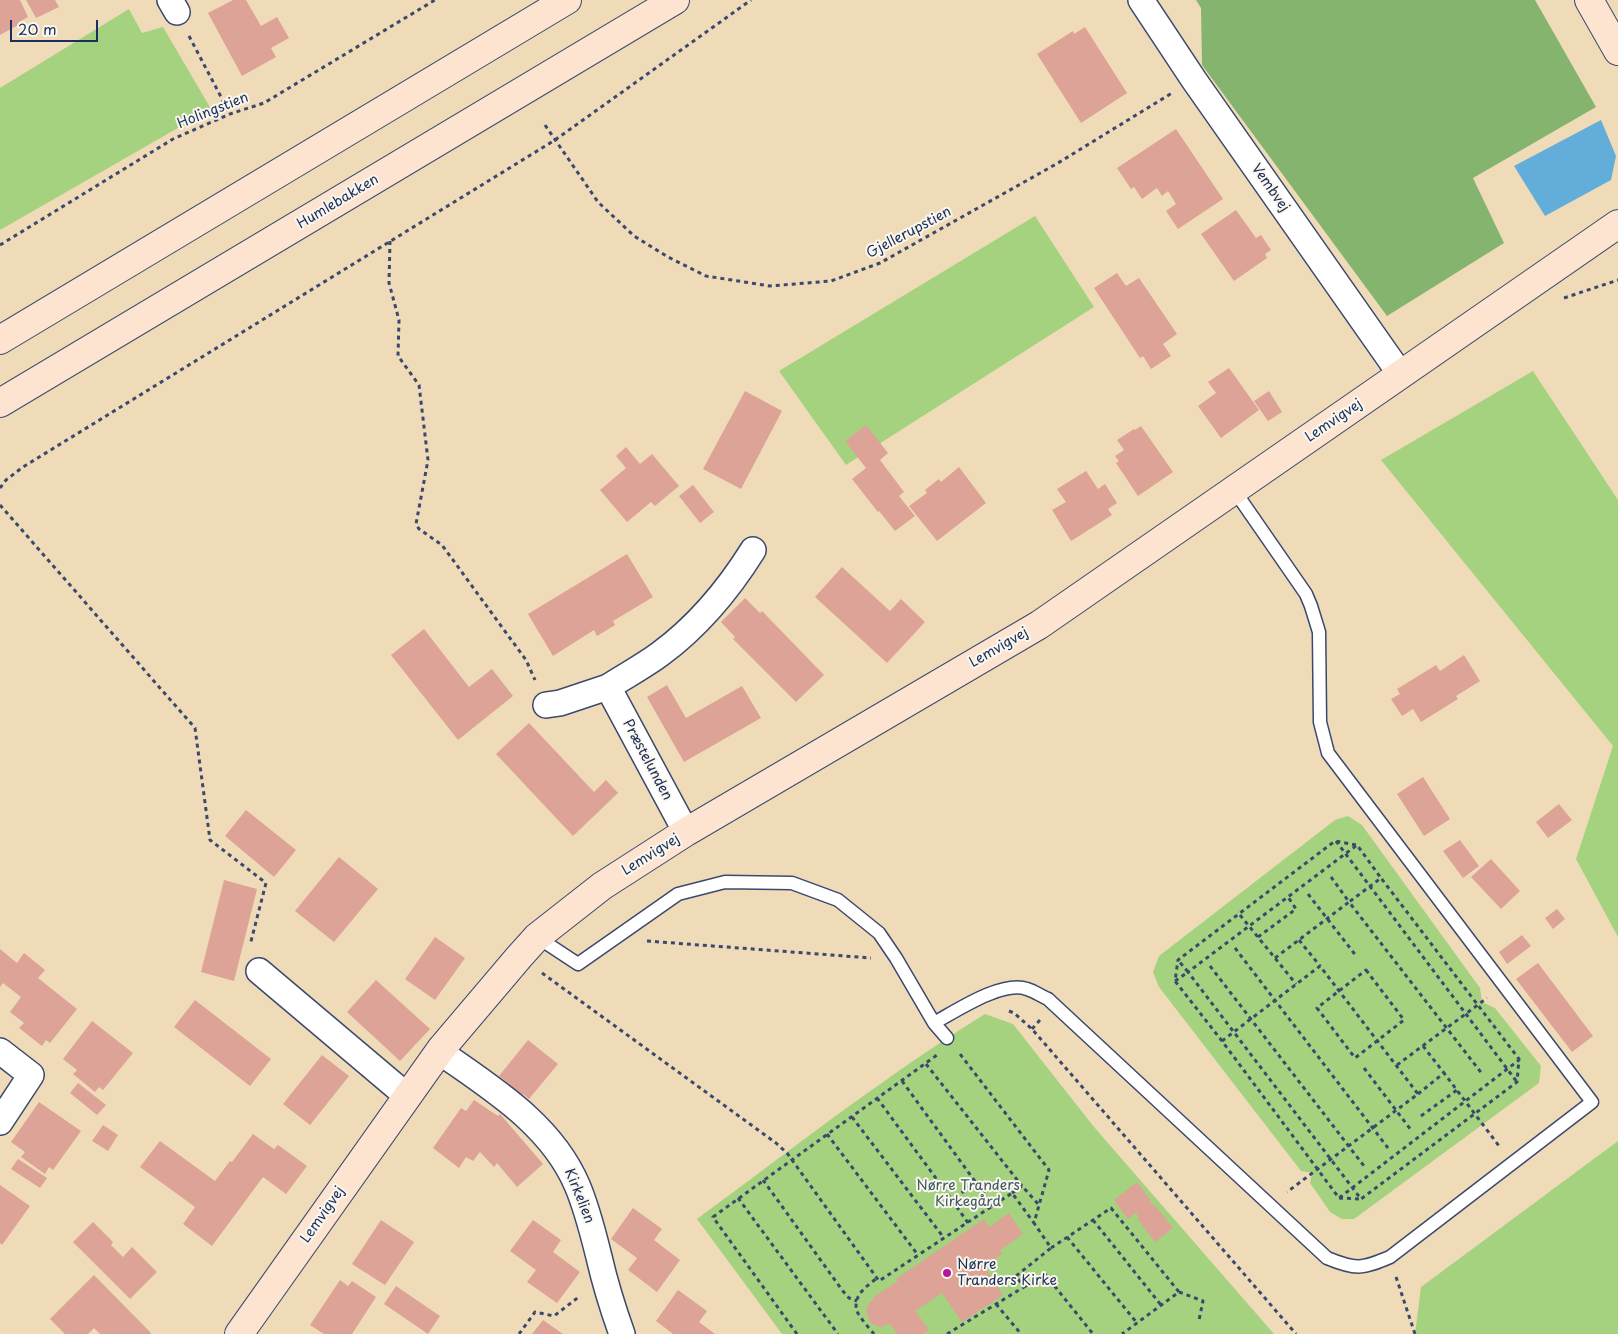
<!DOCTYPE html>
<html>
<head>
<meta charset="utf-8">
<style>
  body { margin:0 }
  #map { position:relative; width:1618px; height:1334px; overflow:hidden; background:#f0dbb9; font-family:"Playpen Sans",sans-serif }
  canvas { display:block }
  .scale { position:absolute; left:10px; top:20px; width:88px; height:22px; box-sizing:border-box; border:2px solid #1b2f5e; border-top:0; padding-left:6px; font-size:15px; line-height:18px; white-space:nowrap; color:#1b2f5e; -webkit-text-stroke:4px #fbf7ec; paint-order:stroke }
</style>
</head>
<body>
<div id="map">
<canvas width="1618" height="1334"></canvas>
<div class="scale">20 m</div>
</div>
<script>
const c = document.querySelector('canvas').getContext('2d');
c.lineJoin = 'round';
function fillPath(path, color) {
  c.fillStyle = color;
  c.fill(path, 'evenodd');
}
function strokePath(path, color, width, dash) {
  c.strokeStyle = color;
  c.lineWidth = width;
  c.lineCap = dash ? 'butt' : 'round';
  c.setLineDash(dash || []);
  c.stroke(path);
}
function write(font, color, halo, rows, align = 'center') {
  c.font = font + ' "Playpen Sans",sans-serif';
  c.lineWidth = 4;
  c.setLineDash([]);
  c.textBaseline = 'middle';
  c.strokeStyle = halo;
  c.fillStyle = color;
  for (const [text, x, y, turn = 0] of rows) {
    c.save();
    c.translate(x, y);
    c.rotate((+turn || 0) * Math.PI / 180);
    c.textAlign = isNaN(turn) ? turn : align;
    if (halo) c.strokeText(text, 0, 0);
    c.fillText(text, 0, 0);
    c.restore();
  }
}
const green = new Path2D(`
  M129,9L142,33L163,27L211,109L0,230V88Z
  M1035,216L1094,307L846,465L779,371Z
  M1533,371L1618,500V937L1576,859L1613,746L1381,460Z
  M1348,816L1362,825L1480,988L1482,1002L1495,1008L1541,1066L1539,1083L1354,1219H1342L1330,1212L1310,1183L1312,1173L1301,1171L1159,987L1153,972L1159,956L1335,820Z
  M985,1014L1013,1024L1094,1127L1274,1334H782L697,1219C792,1149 885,1076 985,1014Z
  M1618,1141V1334H1415L1421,1287Z`);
const forest = new Path2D(`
  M1196,0H1535L1596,107L1473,178L1504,243L1387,316L1202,65L1201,8Z`);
const water = new Path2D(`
  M1601,120L1616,156L1611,180L1545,216L1514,166Z`);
const building = new Path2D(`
  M0,0H20L28,17L19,22L20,24L0,35Z
  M26,0H55L59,7L36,18Z
  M233,0H246L261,26L277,17L289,38L271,48L276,57L242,76L208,13Z
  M1085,27L1127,93L1081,123L1037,54L1073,31L1074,34Z
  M1176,129L1223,199L1178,229L1166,211L1176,204L1168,191L1162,196L1157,188L1142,199L1134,187L1131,189L1117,168Z
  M1236,210L1256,238L1261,235L1271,250L1265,254L1267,258L1234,281L1201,234Z
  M1117,273L1126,286L1139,278L1177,334L1163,344L1171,356L1151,369L1143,356L1140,358L1094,288Z
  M1229,368L1259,410L1221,438L1198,406L1216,393L1208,382Z
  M745,391L782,411L741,489L703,469Z
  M1269,391L1282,412L1268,421L1254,401Z
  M866,425L888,453L880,460L904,492L899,496L915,516L895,531L879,511L878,512L852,479L866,468L845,441Z
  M1141,426L1173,472L1138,496L1116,463L1119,461L1115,456L1124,450L1117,440L1134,429L1135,430Z
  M626,447L640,464L652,454L679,486L655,506L651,502L627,522L600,490L626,468L616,456Z
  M959,467L986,503L937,541L909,506L927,493L925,490L939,479L941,482Z
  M1086,471L1098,489L1105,484L1117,503L1108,509L1112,515L1071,541L1052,510L1066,502L1057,489Z
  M693,485L714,512L700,523L679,496Z
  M627,554L653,597L613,621L615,625L597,636L594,630L553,656L528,614Z
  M842,567L890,611L901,599L925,622L887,663L815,597Z
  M745,598L760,613L762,611L824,675L796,702L733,639L735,637L721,622Z
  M424,629L469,687L492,669L513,696L458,740L391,655Z
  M1464,655L1480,681L1456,696L1458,699L1421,722L1413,709L1402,716L1391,699L1400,694L1397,689L1436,665L1440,671Z
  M667,685L686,718L742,686L761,718L684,762L647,697Z
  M529,723L594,792L606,780L618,793L573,836L496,754Z
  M1423,777L1450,819L1424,836L1397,794Z
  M1559,804L1572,820L1548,838L1536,822Z
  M246,810L296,850L274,877L225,836Z
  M1460,840L1479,866L1463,878L1443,851Z
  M339,857L378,889L334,942L295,911Z
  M1491,859L1520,891L1501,909L1471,877Z
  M224,880L257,889L234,981L201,972Z
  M1557,909L1565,919L1553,929L1545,918Z
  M1522,935L1531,946L1507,964L1499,952Z
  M435,937L465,958L435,1000L405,979Z
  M0,949L17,963L24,953L45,970L38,978L77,1009L50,1043L46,1040L42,1046L19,1028L24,1023L10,1012L21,997L3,983L0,987Z
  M1538,963L1593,1036L1572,1052L1516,979Z
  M376,980L430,1029L400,1061L347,1012Z
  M195,1000L271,1059L250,1086L174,1027Z
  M92,1021L133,1053L103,1090L99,1087L95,1092L73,1074L77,1070L63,1059Z
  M528,1040L558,1064L529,1099L523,1094L517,1100L504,1090L509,1084L499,1076Z
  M322,1055L349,1076L310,1125L283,1104Z
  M78,1083L106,1105L97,1115L70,1093Z
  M474,1100L498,1116L500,1114L543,1164L517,1187L497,1163L494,1167L480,1152L473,1161L466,1157L459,1168L433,1148L461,1108L466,1111Z
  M39,1102L81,1131L53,1170L49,1167L45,1174L21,1157L25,1152L11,1142Z
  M103,1125L118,1135L108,1151L92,1141Z
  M253,1134L274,1149L278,1145L307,1166L286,1194L263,1177L212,1246L183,1224L195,1207L140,1167L160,1141L215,1181L230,1161L232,1162Z
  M18,1159L47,1178L40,1188L11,1169Z
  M1137,1182L1151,1201L1150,1202L1153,1206L1155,1205L1173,1228L1155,1242L1137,1218L1139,1217L1136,1213L1128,1219L1114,1200Z
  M0,1185L30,1206L2,1245L0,1243Z
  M633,1208L662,1229L654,1240L680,1260L657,1292L628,1270L637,1258L611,1239Z
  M1009,1213L1023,1234L1000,1250L1002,1254L984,1266L1003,1295L962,1322L942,1293L915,1311L929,1330L923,1334H897L890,1324L881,1327L872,1324L869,1320L866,1311L869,1303L874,1299L873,1297L898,1281L896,1279L984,1219L989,1227Z
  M381,1220L414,1242L385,1285L352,1264Z
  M533,1220L561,1240L553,1252L580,1272L557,1303L527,1282L536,1270L510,1251Z
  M93,1222L113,1242L111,1245L123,1257L132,1247L157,1272L130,1299L73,1242Z
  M94,1275L151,1333L150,1334H100L94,1328L88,1334H65L50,1319Z
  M340,1280L348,1286L352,1281L376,1297L352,1334H324L310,1325Z
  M396,1286L440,1316L428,1334L384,1304Z
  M678,1290L707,1311L699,1322L715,1334H673L656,1321Z
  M543,1320L563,1334H532Z`);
const path = new Path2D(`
  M189,36L230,114
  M545,125L598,202L634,236L668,257L706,276L770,286L831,281L880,263L1058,163L1172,93
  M390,241L389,283L399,320L398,356L419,385L428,460L416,524L419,529L442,545L526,660L535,680
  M0,245L173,139L230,114L264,103L435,0
  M1564,298L1618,280
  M0,488L6,480L23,467L555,140L751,0
  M0,505L195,728L210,840L266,883L250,945
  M1336,841L1517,1082
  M1356,845L1335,841L1178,960L1175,981L1222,1041L1339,1198L1519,1060
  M1331,877L1349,902L1381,878L1519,1059L1517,1082L1361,1199L1188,972L1357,845L1381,878
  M1308,894L1357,957
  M1240,915L1296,984
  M1258,937L1296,909L1288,897
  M1299,940L1320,966
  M647,941L871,958
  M1235,948L1388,1148
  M1275,958L1349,902L1483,1075
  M1210,966L1364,1166
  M1366,970L1404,1020L1355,1058L1317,1008Z
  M542,973L776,1143L787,1153L879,1281L1012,1193L1034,1223
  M1175,981L1188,972L1178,960
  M1009,1011L1014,1013L1032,1029L1296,1334
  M1032,1029L1040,1020
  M1222,1041L1320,966L1418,1094L1287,1192
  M1423,1046L1444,1073
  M926,1064L1022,1186
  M1397,1065L1487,998
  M1364,1068L1411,1130
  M902,1081L993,1206
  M1418,1094L1444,1073L1499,1146
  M877,1098L952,1200
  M1421,1116L1457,1090
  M852,1117L944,1238
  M827,1134L918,1255
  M763,1180L842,1290L849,1298L857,1301
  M1012,1193L1022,1186L1039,1205
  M738,1198L838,1334
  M1339,1198L1361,1199
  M1093,1220L1161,1305
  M968,1223L952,1200L976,1182
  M1067,1237L1137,1323
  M1051,1248L1111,1208L1179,1292L1122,1334
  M1396,1277L1415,1334
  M1024,1287L1045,1274L1093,1334
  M1179,1292L1203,1301L1199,1320
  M996,1304L1021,1334
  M519,1334L535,1312L554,1316L580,1296
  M797,1334L713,1217L937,1055
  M874,1334C870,1329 859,1317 857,1311C852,1296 867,1286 877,1278
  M947,1334L1024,1287L1016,1276L1051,1248L1034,1223L1049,1170L960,1054`);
const lane = new Path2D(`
  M537,937L578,964L678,894L725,882L792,883L838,900L879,933L896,958L934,1023L947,1038
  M934,1023C956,1011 1002,980 1027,989C1034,991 1041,996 1048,999L1327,1258C1356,1270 1362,1269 1390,1257L1592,1102L1328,753L1320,722L1319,632L1311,606L1306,594L1234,490`);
const street = new Path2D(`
  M170,0L177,12
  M1141,0L1194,80L1401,375
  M546,705L560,703L608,687
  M686,832L608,687C625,676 644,666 660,654C698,626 728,590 753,550
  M259,971L407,1096
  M0,1051L31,1075L0,1122
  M440,1052C491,1088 551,1124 577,1185C587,1208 593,1233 599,1257C605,1283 613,1309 622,1334`);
const secondary = new Path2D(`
  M1589,0L1618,51
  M0,340L567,0
  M0,403L675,0
  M239,1334L441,1049L519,957L537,937L602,886L686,832L1039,625L1618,224`);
const markers = [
  [947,1273,5,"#b5179e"]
];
const streetNames = [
  ["Holingstien",213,111,-22],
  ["Vembvej",1270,188,55],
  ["Humlebakken",338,202,-31],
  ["Gjellerupstien",909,233,-28],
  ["Lemvigvej",1334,421,-34],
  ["Lemvigvej",999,648,-30],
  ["Præstelunden",647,760,62],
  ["Lemvigvej",651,855,-32],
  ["Kirkelien",579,1196,68],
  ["Lemvigvej",323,1215,-55]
];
const parkNames = [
  ["Nørre Tranders",968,1186],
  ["Kirkegård",968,1202]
];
const poiNames = [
  ["Nørre",957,1265],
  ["Tranders Kirke",957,1281]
];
fillPath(green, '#a5d27f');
fillPath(forest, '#84b46e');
fillPath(water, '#62adda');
fillPath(building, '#dda396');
strokePath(lane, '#3b496c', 15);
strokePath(street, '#3b496c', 28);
strokePath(secondary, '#3b496c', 30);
strokePath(path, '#3b496c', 3, [4, 4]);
strokePath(lane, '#fff', 12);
strokePath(street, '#fff', 25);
strokePath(secondary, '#fde4d0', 28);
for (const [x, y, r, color] of markers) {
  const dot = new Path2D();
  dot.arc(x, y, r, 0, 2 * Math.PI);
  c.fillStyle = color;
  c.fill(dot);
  strokePath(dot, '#fbf7ec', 2);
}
write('14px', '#1b2f5e', '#fbf7ec', streetNames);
write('14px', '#3e5866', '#fbf7ec', parkNames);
write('14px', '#1b2f5e', '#fbf7ec', poiNames, 'left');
</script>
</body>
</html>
